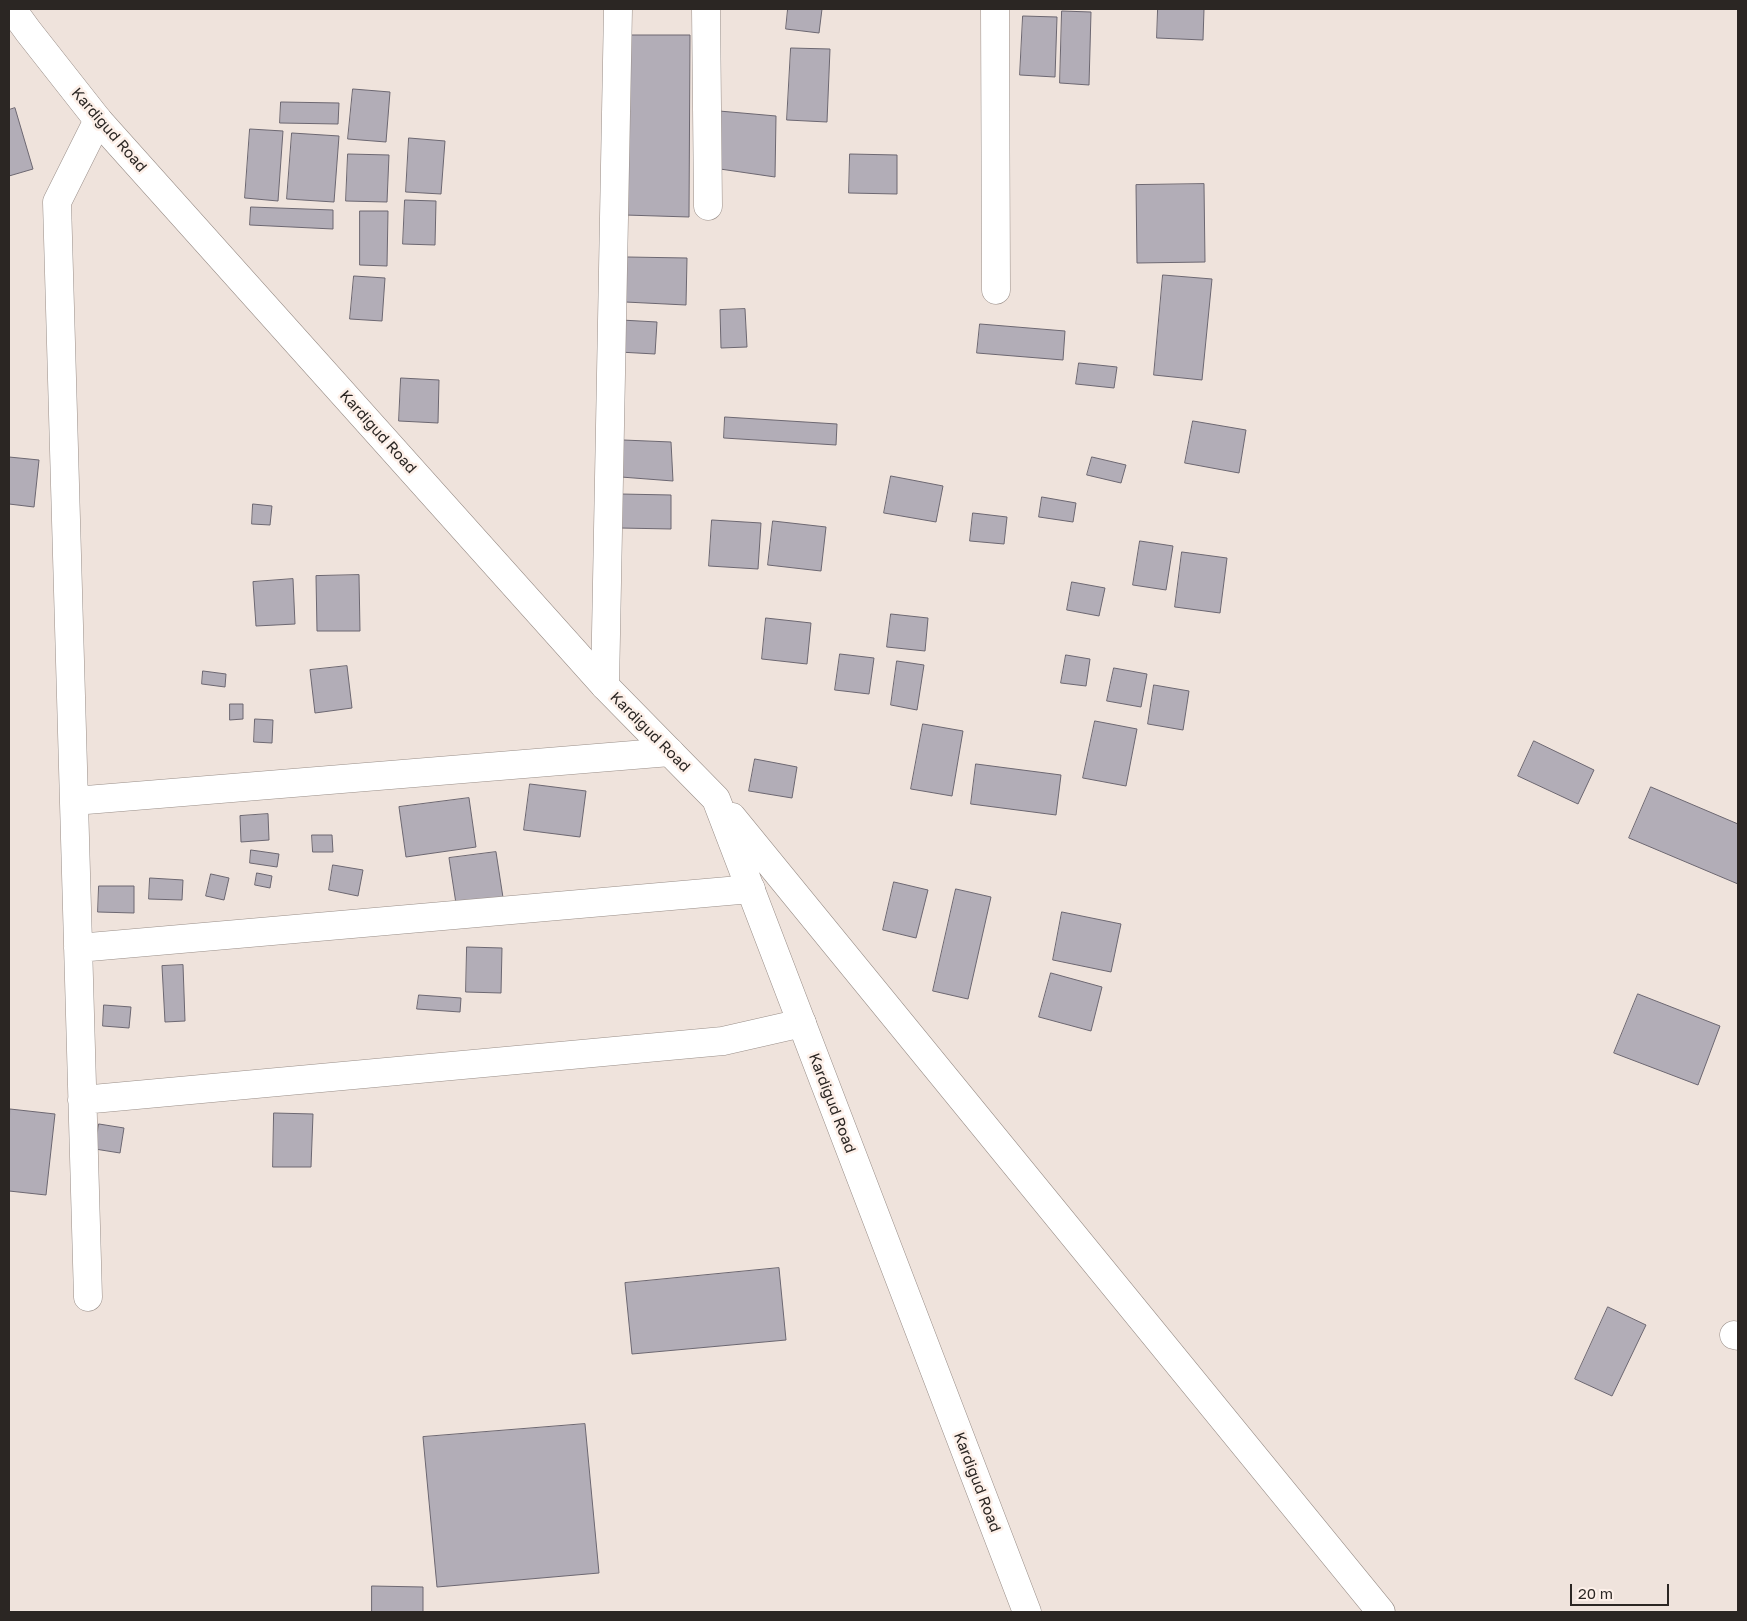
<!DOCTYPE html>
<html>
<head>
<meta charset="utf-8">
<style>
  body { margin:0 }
  #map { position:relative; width:1747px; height:1621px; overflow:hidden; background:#efe3dc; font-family:"Golos Text",sans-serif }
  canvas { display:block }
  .frame { position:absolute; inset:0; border:10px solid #2b2623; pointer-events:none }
  .scale { position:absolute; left:1570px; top:1584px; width:99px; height:22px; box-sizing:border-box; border:2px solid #2b2623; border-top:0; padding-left:6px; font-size:15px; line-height:18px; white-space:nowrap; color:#2b2623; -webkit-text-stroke:4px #fdf0e9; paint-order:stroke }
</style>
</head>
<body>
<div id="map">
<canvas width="1747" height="1621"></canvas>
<div class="frame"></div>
<div class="scale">20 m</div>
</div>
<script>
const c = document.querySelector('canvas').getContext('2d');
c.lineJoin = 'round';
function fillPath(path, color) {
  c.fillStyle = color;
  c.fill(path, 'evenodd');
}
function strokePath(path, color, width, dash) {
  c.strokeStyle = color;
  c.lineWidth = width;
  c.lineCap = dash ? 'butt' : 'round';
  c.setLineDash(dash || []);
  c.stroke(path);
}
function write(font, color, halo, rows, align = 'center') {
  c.font = font + ' "Golos Text",sans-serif';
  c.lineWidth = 5;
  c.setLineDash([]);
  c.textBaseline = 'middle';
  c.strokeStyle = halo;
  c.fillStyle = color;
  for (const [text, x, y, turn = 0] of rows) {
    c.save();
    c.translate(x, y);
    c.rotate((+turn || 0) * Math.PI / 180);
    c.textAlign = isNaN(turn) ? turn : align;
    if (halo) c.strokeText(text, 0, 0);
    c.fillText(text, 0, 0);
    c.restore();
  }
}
const building = new Path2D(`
  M788,9H822L819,33L786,29Z
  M1158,9H1204L1203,40L1157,38Z
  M1062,11L1091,12L1089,85L1060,83Z
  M1023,16L1057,17L1055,77L1020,75Z
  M629,35H690L689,217L625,215Z
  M791,48L830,49L827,122L787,120Z
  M353,89L390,92L386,142L348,139Z
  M281,102L339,103L338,124L280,123Z
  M15,108L33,169L9,176V110Z
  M719,111L776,116L775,177L720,169Z
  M250,129L283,131L278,201L245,198Z
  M292,133L339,136L334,202L287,199Z
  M409,138L445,141L441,194L406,192Z
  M348,154L389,155L387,202L346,201Z
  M850,154L897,155V194L849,193Z
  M1204,184L1205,262L1137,263L1136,185Z
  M405,200L436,201L435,245L403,244Z
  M251,207L333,210V229L250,225Z
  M360,211H388L387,266L360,265Z
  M627,257L687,258L686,305L625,302Z
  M1163,275L1212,279L1202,380L1154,375Z
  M354,276L385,278L382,321L350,319Z
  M745,309L747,347L721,348L720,310Z
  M621,320L657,322L655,354L619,352Z
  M980,324L1065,331L1063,360L977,353Z
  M1079,363L1117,367L1114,388L1076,384Z
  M401,378L439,380L438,423L399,421Z
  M725,417L837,424L836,445L724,438Z
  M1193,421L1246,430L1239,473L1185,463Z
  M623,440L671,442L673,481L621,477Z
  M9,457L39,460L34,507L9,504Z
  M1092,457L1126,465L1121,483L1087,475Z
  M891,476L943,486L936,522L884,513Z
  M620,494L671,495V529L620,528Z
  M1042,497L1076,503L1073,522L1039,517Z
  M253,504L272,506L270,525L252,524Z
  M973,513L1007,517L1004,544L970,541Z
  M712,520L761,523L758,569L709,566Z
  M773,521L826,527L821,571L768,565Z
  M1140,541L1173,546L1166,590L1133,585Z
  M1182,552L1227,558L1220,613L1175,607Z
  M359,575L360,631H317L316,576Z
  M293,579L295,624L256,626L253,582Z
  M1072,582L1105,588L1099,616L1067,610Z
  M891,614L928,618L925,651L887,647Z
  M766,618L811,623L807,664L762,659Z
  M840,654L874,658L869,694L835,690Z
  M1066,655L1090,659L1086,686L1061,683Z
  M897,661L924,665L917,710L891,705Z
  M347,666L352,708L315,713L310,670Z
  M1114,668L1147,674L1141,707L1107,701Z
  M203,671L226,674L225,687L202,684Z
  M1154,685L1189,691L1183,730L1148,724Z
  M230,704H243V719L230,720Z
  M255,719L273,720L272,743L254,742Z
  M1095,721L1137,729L1126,786L1083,778Z
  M923,724L963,731L952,796L911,789Z
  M1534,741L1594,770L1578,804L1518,776Z
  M755,759L797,767L792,798L749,791Z
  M976,764L1061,775L1056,815L971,804Z
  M530,784L586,791L580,837L524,830Z
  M1651,787L1738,824V884L1629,838Z
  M469,798L476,847L406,857L399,807Z
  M268,814L269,840L241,842L240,816Z
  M312,835H332L333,852H313Z
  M251,850L279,854L277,867L250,863Z
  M496,852L504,904L457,910L449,858Z
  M333,865L363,870L358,896L329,890Z
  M257,873L272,876L270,888L255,885Z
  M211,874L229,878L224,900L206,896Z
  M150,878L183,880L182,900L149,899Z
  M894,882L928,890L916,938L883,930Z
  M99,886H134V913L98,912Z
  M956,889L991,897L968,999L933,991Z
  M1062,912L1121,924L1111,972L1053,960Z
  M467,947L502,948L501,993L466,992Z
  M183,965L185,1021L165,1022L162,966Z
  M1051,973L1102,987L1091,1031L1039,1017Z
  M1638,994L1720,1026L1698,1085L1614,1053Z
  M419,995L461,998L460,1012L417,1009Z
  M104,1005L131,1007L129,1028L103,1026Z
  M10,1109L55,1114L46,1195L9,1191Z
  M274,1113L313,1114L311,1167H273Z
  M99,1124L124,1128L120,1153L95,1149Z
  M779,1268L786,1340L632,1354L625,1283Z
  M1608,1307L1646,1325L1612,1396L1575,1379Z
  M585,1424L599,1573L437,1587L423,1437Z
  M372,1586L423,1587V1612H372Z`);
const minor = new Path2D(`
  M706,9L708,206
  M995,9L996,290
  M605,686L618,9
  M74,801L670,752
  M78,948L751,889
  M82,1100L723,1041L802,1023
  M88,1297L57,202L98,120
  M1734,1335L1738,1336`);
const tertiary = new Path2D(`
  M12,9L28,31L98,120L605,686L716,799L1027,1612
  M732,817L1381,1612`);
const streetNames = [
  ["Kardigud Road",109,130,49],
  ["Kardigud Road",378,432,48],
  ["Kardigud Road",650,732,45],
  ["Kardigud Road",832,1103,69],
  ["Kardigud Road",977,1482,69]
];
fillPath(building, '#b2adb7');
strokePath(building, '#6c6771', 1);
strokePath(minor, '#998e88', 29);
strokePath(tertiary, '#998e88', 29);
strokePath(minor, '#fff', 28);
strokePath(tertiary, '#fff', 28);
write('15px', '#2b2623', '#fdf0e9', streetNames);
</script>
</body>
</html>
